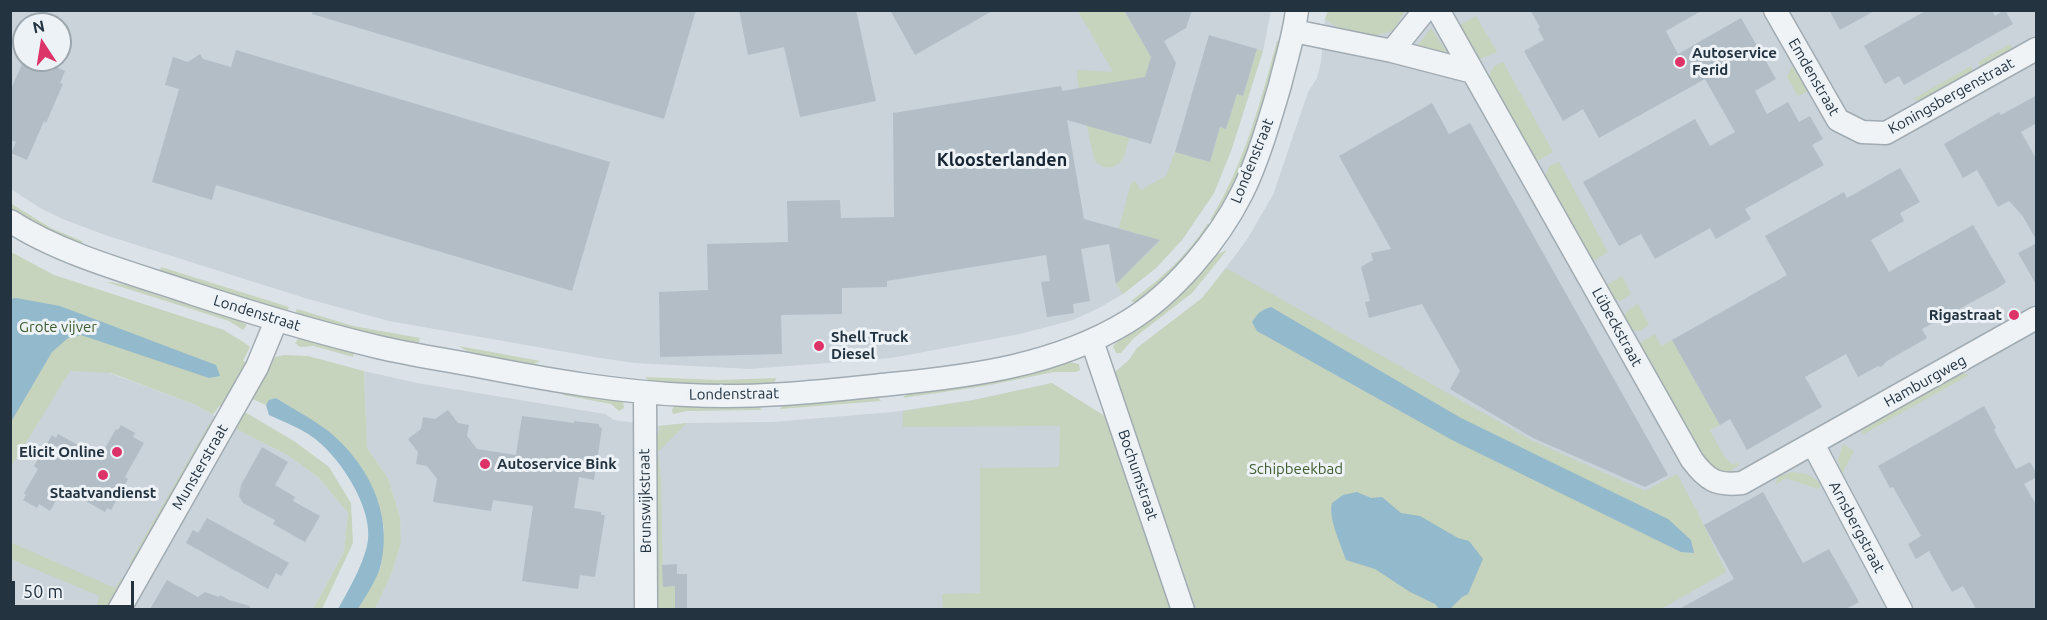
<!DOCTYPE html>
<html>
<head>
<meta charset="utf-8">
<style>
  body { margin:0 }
  #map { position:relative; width:2047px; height:620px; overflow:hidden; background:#dce3e8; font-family:Ubuntu,sans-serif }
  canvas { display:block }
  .frame { position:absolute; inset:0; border:12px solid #243340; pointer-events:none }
  .north { position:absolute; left:12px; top:12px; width:60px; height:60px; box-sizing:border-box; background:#ecf2f6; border:2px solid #9ca6ad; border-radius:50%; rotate:348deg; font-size:16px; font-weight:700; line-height:24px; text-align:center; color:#243340 }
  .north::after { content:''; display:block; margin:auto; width:21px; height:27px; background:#dc3369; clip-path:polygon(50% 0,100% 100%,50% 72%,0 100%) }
  .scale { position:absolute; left:12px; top:581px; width:122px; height:27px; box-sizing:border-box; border:3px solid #243340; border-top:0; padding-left:8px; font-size:18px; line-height:21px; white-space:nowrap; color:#243340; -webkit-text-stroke:4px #ecf2f6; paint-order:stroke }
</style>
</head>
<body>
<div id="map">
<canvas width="2047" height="620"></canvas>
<div class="frame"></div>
<div class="north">N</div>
<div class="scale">50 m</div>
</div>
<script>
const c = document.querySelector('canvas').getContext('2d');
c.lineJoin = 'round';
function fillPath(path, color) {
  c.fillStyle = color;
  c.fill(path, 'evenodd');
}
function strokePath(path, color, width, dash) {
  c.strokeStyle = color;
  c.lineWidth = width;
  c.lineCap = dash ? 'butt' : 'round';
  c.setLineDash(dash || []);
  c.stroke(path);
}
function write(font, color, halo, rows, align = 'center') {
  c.font = font + ' Ubuntu,sans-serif';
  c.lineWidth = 6;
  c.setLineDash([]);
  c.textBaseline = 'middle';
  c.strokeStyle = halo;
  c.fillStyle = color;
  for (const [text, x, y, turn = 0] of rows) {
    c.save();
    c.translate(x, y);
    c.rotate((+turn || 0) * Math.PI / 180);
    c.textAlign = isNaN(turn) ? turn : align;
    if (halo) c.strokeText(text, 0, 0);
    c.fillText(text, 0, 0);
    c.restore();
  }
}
const built = new Path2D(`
  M10,11H1271L1263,51L1231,151L1214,193L1182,240L1156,268L1123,294L1099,308L1073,320L1020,334L891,358L750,369L634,363L600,358L389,321L308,299L108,236L65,220L40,208L11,189ZM24,24H60V60H24Z
  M1328,11H2036V609H1196L1115,372L1129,360L1137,348L1203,298L1246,241L1273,195L1308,92L1317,78L1321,62L1325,20Z
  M77,361L196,405L236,429L289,456L319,478L348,513L344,552L313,609L11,610V453Z
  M364,371L417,383L605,414L614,420L659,426L687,423L772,422L893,412L974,400L1052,383L1106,417L1170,609H375L391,575L401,543L400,517L388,478L367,448Z`);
const green = new Path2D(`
  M1078,11H1124L1151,57L1145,77L1084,88L1090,126L1129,138C1127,144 1126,153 1123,158C1115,171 1101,170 1094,159L1077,79V70L1113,72Z
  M1328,11H1405L1393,31L1374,36L1335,26L1325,19Z
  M1476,16L1497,52L1478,60L1458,26Z
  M1431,28L1448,54L1416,48Z
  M1277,41L1285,43L1261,125L1217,224L1210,220C1244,165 1260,103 1277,41Z
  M2010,44L2015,53L1983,71L1978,62Z
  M1257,49L1263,51L1231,151L1214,193L1182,240L1156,268L1123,294L1116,284L1160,241L1119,228L1131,183L1135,181L1141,190L1166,176L1175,152L1210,162L1220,127L1226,128L1237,94L1243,96Z
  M1794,61L1811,90L1798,96L1787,77Z
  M1503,62L1553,152L1535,162L1488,78L1494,66Z
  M1971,66L1976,76L1927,103L1913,99Z
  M1559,162L1608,252L1595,260L1589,259L1544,179L1549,166Z
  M10,203L51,228L84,242L76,244L14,212L11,209Z
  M1208,223L1213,228L1190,257L1139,304L1131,301C1164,276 1185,258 1208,223Z
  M1227,250L1192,293L1134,338L1121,353H1116L1113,346L1121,338L1181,293L1216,255Z
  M11,252L54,275L224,330C232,336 244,341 250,347L243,361L251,365L225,408L219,406L213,415L196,405L111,373L70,371L11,467Z
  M161,267L289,307L287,312L159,273Z
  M1226,268L1531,440L1645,491L1677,474L1698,513L1726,572L1661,609H1196L1115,372L1129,360L1137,348L1202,298Z
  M1622,276L1631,294L1621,301L1612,298L1605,286Z
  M106,282C124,282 151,294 169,299C196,306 225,306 247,325L243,330L229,321Z
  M1638,304L1649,325L1640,331L1629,330C1622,314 1623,313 1638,304Z
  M297,309L353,326L420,338L418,345L294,316Z
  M1655,334L1661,346L1672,340L1720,425L1710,430L1725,458L1732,464L1738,463L1739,466L1733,468L1731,475L1719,473L1701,458L1639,349L1641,342Z
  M299,338L352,349L354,354L353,357L314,346L300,347L295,343Z
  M459,346L540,361L531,366L473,355Z
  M284,355L308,356L364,371L367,448L388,478L400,517L401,543L391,575L375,609H358L381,566L384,526L327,431L276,398L270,400L266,405L252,399L275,357Z
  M1069,362L1079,364L1080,370L1076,372H1054L985,386L903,398L908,392Z
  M1958,370L1969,375L1862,435V425Z
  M645,377L719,380L776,378L774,385L653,384Z
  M1052,383L1106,417L1170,609H943L942,594L980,593V468L1059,467L1060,426L903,427V411L974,400Z
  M565,392L615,398L623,401L624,408L619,411L611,404L563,395Z
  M877,396L881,401L780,409L785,403Z
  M686,404H756L762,410L687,411L673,414L672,410L674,406Z
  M243,411L294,441L329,467L351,503L353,543L322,609H313L344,552L348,513L319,478L289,456L236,429Z
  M219,412L134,565L129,564L209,424Z
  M687,423L658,452L661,479L663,586H675V609H653L651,435L659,434V426Z
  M1843,444L1854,451L1842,474L1838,460Z
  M1792,472C1804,473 1814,475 1821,486L1817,489L1786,478L1776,484L1777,477Z
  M10,542L115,588L121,578L123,582L109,609L97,606L99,596L11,559Z`);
const water = new Path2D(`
  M16,298L60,306L216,365L220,376L209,378L81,335L68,338L52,352L11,422L10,299Z
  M1271,307L1461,418L1668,519L1691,540L1694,553L1681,552L1452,440L1257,331L1252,322C1258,313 1261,310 1271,307Z
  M276,398C293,409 311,418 327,430C367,462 393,512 381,564C378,578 365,597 358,609H338C349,589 361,569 367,546C376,512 341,458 314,438C301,428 284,422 269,415L266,405L269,400Z
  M1357,492L1371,498L1382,497L1401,513L1420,516L1458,538L1469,541L1483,559L1468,594L1462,597L1450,609H1439L1435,604L1410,592L1375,569L1346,560C1341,544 1328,519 1332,503L1343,495Z`);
const building = new Path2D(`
  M313,10H696L664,119L312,14Z
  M739,10H856L876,101L800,117L784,47L748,55Z
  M890,10H994L915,55Z
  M1124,10H1192L1186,28L1164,41L1176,63L1151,144L1067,120L1084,219L1160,240L1116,284L1109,244L1081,249L1090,301L1073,304L1074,313L1047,317L1041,282L1050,281L1046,255L887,281V287L842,288V314L781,315L782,354L660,357L659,292L708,290L707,244L788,242L787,201L840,200L841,218L894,217L893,113L1061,86L1062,91L1145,77L1151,57Z
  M1530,10H1703L1666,31L1678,54L1741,18L1776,79L1755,91L1767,114L1788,102L1799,122L1810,116L1823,139L1812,145L1824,165L1745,209L1751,219L1716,239L1710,228L1655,259L1641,234L1619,246L1583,182L1695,119L1710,146L1735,132L1705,79L1599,138L1583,109L1563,121L1524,51L1544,40L1538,29L1540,27Z
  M1829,10H1876L1840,30Z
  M1927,10H1992L1995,16L2005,10L2013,24L1904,85L1899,76L1885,84L1864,46Z
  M1209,35L1257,49L1243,96L1237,94L1226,129L1220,127L1210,162L1175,152Z
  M236,50L610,162L572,291L216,185L212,200L152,182L179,89L165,85L173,57L188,62L200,54L203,59L231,67Z
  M24,60H39L65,71L60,83L63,84L46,123L44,121L27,160L11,153L16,142L10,140V91Z
  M2037,95V123L2021,132L2037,160V241L2022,215L2009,201L1998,207L1977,170L1963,178L1944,144L1999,112L2001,115Z
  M1432,103L1449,134L1470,123L1668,475L1645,487L1533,438L1450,389L1460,371L1422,304L1369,318L1365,302L1370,301L1361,267L1373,260L1371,253L1391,249L1339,156Z
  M1900,168L1920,202L1900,213L1904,221L1871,240L1889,272L1973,225L2006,282L1998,288L1922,329L1927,338L1887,361L1881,367L1878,366L1858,377L1846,354L1805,377L1822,407L1747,450L1730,419L1720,425L1672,340L1787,275L1765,236L1844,192L1847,198Z
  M2037,243V286L2018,253Z
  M1984,406L1996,428L1994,430L2016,469L2030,462L2037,474V477L2024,484L2037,506V609H1976L1963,586L1952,592L1929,551L1916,559L1908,544L1921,536L1893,487L1890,488L1878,466Z
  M448,410L458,423L469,425L467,436L477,449L516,455L522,416L574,423V421L599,424V427L602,428L594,480L579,477L574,508L601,512V515H605L595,577L580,575L578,589L522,581L533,506L493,500L491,511L433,502L437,479L427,466L416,464L418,452L408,439L421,429L423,417L435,419Z
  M121,425L135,433L133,437L144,443L125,477L128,479L111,510L107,508L105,512L63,488L50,511L39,504L37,508L23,500L26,495L24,493L38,469L34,466L52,435L56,438L58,434L100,457L116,429L118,430Z
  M262,447L288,462L275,485L295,497L293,501L320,516L305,542L273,524L275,520L243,503L239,496L241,485Z
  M1763,492L1803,563L1829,549L1859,602L1846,609H1679L1734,579L1704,525Z
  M207,518L289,563L281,576L276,573L268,589L186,543L193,530L198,533Z
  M677,564V574H687V609H675V586L663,587L662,565Z
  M167,580L198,597L205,592L219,597L220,595L229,600L250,606V609H150Z`);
const minor = new Path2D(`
  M1438,10L1692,460C1707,480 1716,486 1742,483L2036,318
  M1775,10L1838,120L1862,132L1886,133L2036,49
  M1294,31L1392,51L1473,72
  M1392,51L1425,10
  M10,221C62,255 135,274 194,294C255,314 316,332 378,347C412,355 448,360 483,367C550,380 618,392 687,395C756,399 824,391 892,384C973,376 1056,365 1127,322C1173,294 1218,241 1242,193C1258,161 1270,119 1280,85C1286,60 1294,36 1297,10
  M1092,341L1183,610
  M645,393L646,610
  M1813,444L1901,610
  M119,610L257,367L276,321`);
const markers = [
  [1680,62,6,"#dc3369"],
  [2014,315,6,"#dc3369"],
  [819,346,6,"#dc3369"],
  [117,452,6,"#dc3369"],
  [485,464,6,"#dc3369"],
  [103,475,6,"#dc3369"]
];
const poiNames = [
  ["Autoservice",1692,53],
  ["Ferid",1692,70],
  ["Rigastraat",2002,315,"right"],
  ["Shell Truck",831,337],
  ["Diesel",831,354],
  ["Elicit Online",105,452,"right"],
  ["Autoservice Bink",497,464],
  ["Staatvandienst",103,493,"center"]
];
const streetNames = [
  ["Emdenstraat",1814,77,60],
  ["Koningsbergenstraat",1951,96,-29],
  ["Londenstraat",1252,161,-68],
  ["Londenstraat",257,313,17],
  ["Lübeckstraat",1617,327,61],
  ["Hamburgweg",1925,381,-29],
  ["Londenstraat",734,394,-1],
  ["Munsterstraat",200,467,-60],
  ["Bochumstraat",1138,475,71],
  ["Brunswijkstraat",645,501,-91],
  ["Arnsbergstraat",1857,527,62]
];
const parkNames = [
  ["Grote vijver",58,327],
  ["Schipbeekbad",1296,469]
];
const quarterNames = [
  ["Kloosterlanden",1002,160]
];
fillPath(built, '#cad3da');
fillPath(green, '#c6d3bd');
fillPath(water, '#93b9cd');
fillPath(building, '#b3bdc6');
strokePath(minor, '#a1abb2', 25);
strokePath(minor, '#eff3f6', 22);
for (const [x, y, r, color] of markers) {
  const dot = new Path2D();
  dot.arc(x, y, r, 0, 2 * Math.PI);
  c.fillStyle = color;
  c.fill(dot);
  strokePath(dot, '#ecf2f6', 2);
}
write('bold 15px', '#243340', '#ecf2f6', poiNames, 'left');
write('15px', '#243340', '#ecf2f6', streetNames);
write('15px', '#415d30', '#ecf2f6', parkNames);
write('bold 18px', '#172431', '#ecf2f6', quarterNames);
</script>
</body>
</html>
